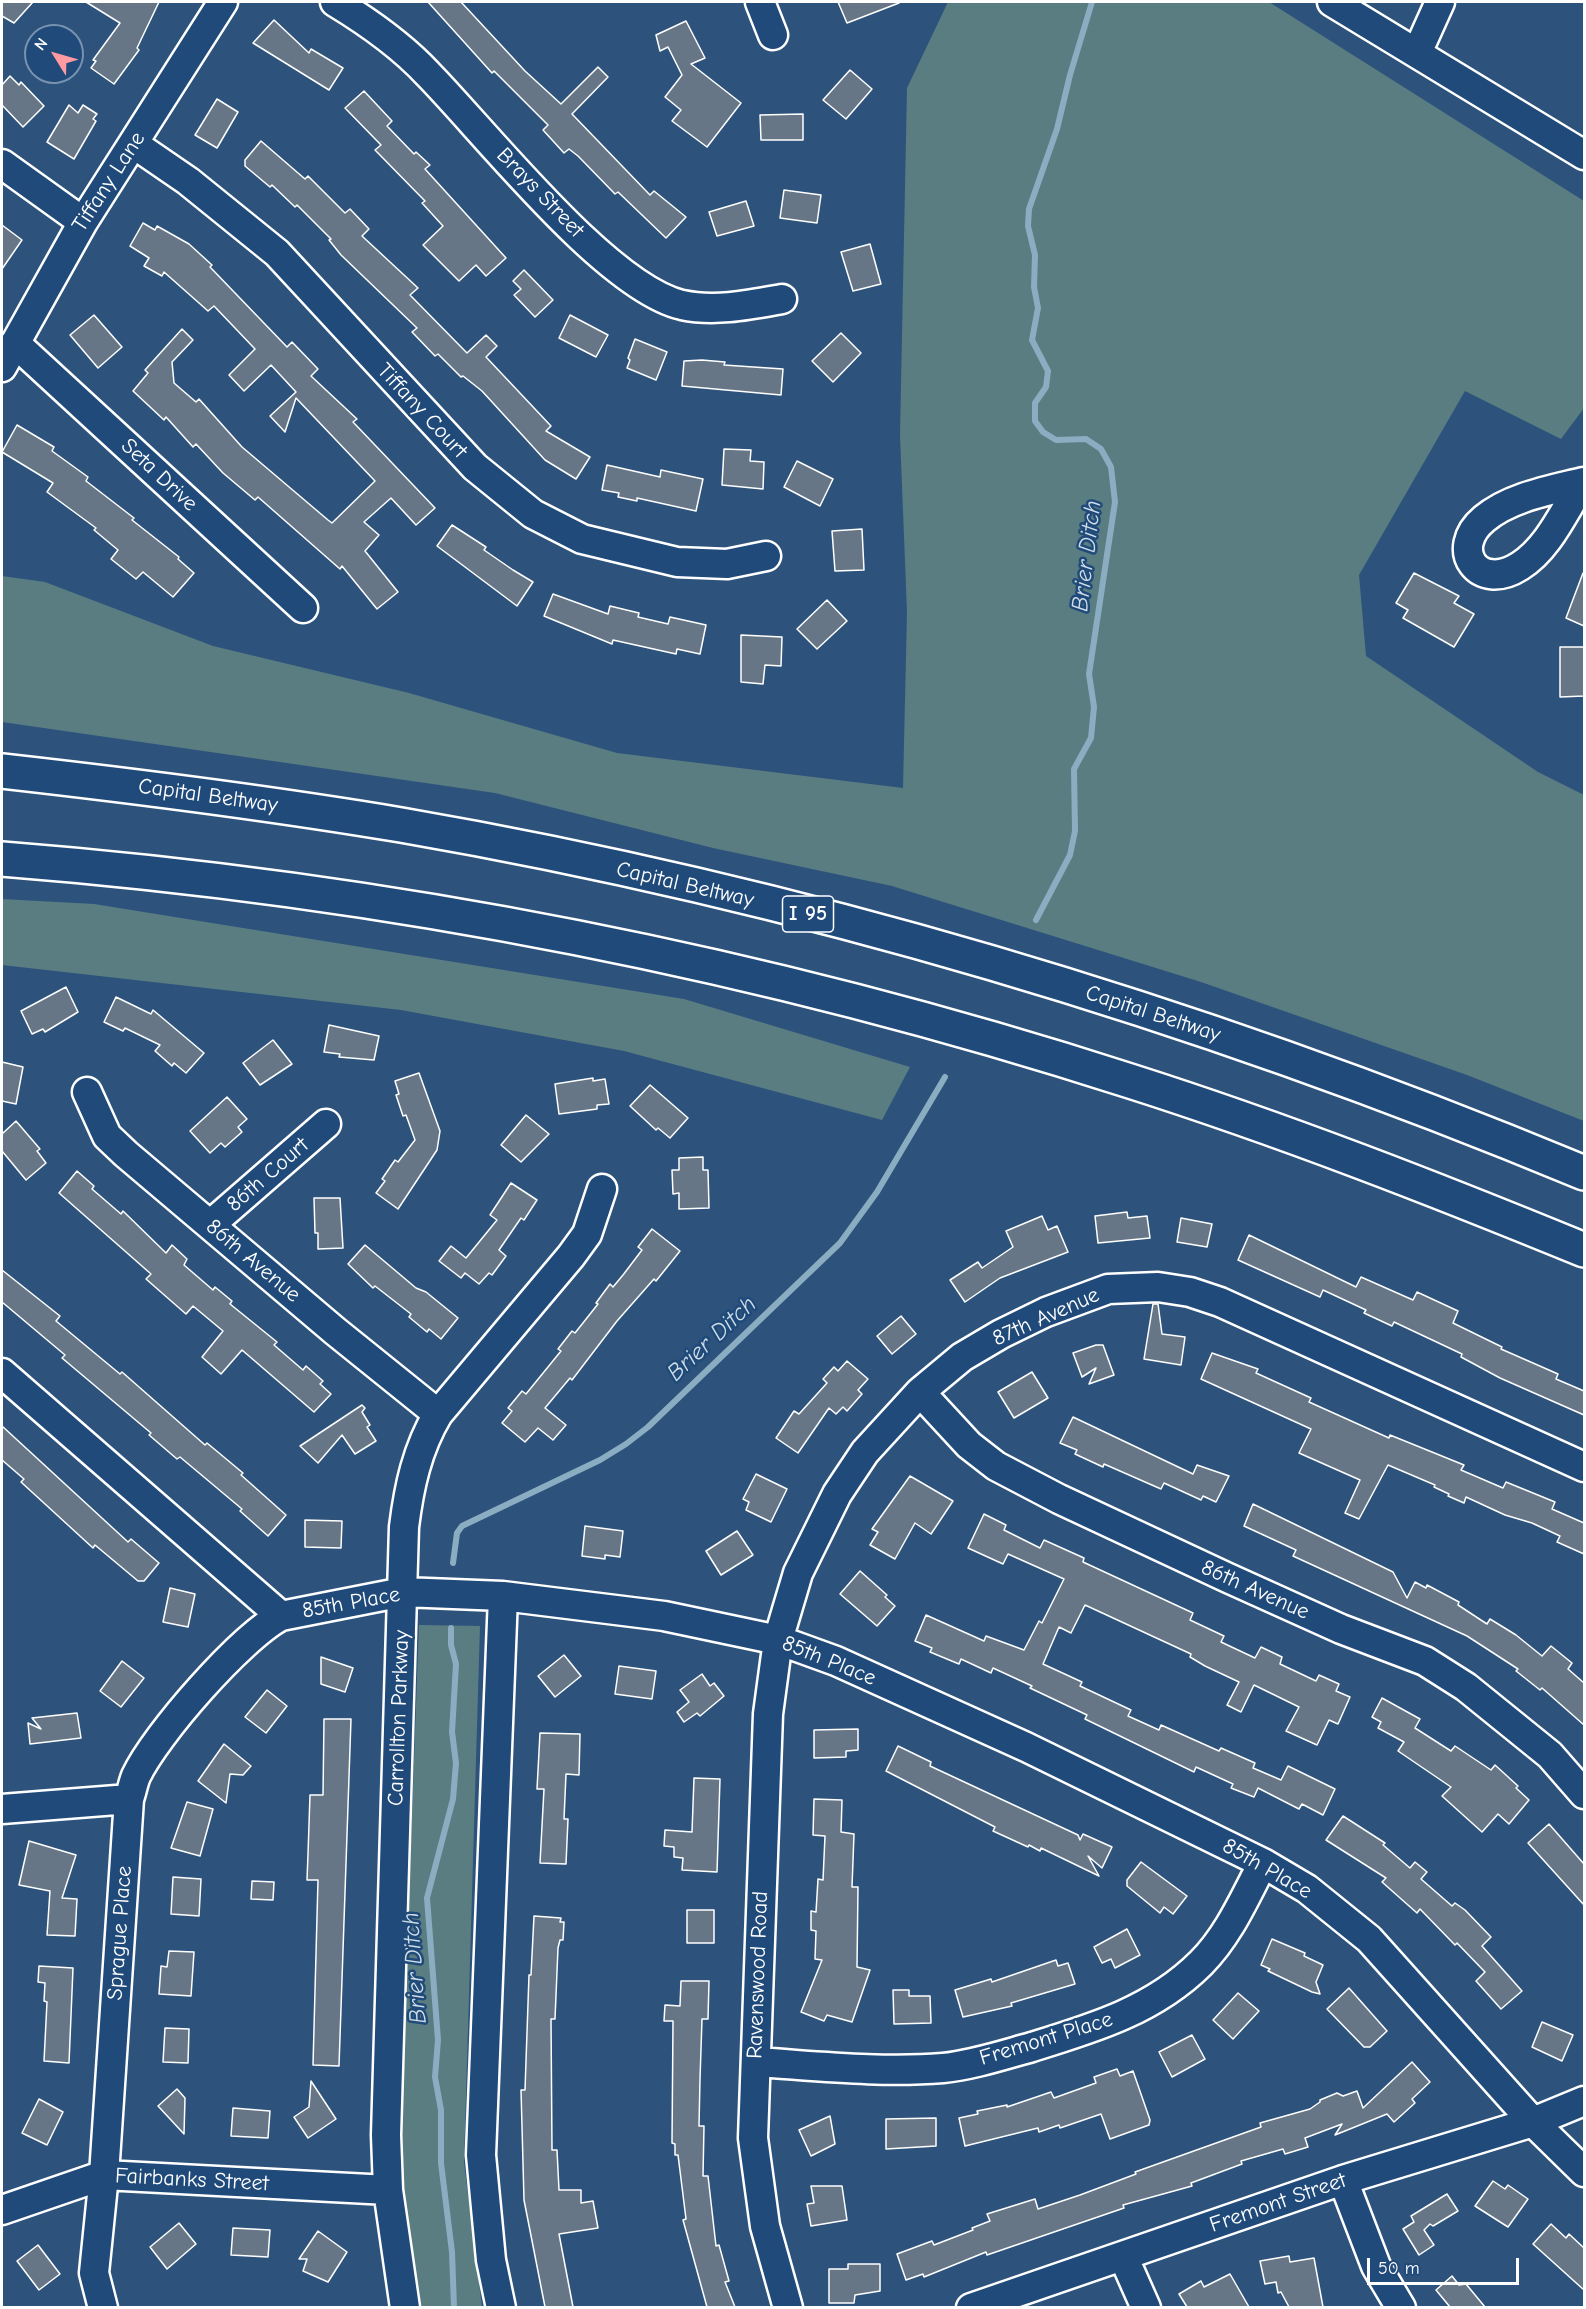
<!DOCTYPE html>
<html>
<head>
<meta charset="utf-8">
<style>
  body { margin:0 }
  #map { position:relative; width:1586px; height:2309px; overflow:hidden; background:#2d537c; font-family:"Comic Neue",sans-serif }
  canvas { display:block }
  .frame { position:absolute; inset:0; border:3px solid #fff; pointer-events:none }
  .north { position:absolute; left:24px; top:24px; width:60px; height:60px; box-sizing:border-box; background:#1f4a7a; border:2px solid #7992af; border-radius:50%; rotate:307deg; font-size:16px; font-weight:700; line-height:24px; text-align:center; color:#fff }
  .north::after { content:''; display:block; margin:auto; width:21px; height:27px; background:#ff9aa2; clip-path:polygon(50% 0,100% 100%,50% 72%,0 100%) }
  .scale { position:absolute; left:1367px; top:2258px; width:152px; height:27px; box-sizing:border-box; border:3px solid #fff; border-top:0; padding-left:8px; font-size:18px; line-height:21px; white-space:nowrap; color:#fff; -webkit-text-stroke:4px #1f4a7a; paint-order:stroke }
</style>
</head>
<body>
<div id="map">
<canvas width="1586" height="2309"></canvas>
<div class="frame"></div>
<div class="north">N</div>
<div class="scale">50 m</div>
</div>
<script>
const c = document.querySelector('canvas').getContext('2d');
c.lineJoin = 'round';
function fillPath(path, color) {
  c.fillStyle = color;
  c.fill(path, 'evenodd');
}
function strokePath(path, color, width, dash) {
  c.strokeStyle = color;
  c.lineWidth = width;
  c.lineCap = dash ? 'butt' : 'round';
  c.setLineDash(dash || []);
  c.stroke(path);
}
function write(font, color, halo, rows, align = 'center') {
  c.font = font + ' "Comic Neue",sans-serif';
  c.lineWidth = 5;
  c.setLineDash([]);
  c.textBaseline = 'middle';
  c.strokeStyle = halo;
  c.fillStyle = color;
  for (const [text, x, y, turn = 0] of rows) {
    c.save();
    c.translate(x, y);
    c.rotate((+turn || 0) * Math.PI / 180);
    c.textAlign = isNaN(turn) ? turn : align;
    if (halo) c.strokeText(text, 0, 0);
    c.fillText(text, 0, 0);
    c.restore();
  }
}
const green = new Path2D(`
  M948,2H1269L1584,201V408L1561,439L1465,391L1359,575L1366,656L1538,772L1584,795V1121L1467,1075L1201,982L892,886L713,848L495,793L2,722V576L45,582L213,646L409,693L617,753L903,788L907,612L900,435L907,88Z
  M2,899L94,904L684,999L910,1067L882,1120L624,1051L401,1010L2,965Z
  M419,1625L480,1626L464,2162L482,2307L419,2308L405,2219L400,2138Z`);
const stream = new Path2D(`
  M1036,920L1070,855L1075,831L1074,769L1091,738L1094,707L1089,674L1115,502L1111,467L1101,449L1086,439L1056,440L1043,432L1035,421V403L1046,387L1048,371L1032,340L1038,308L1034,287L1035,255L1028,226L1029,209L1057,129L1070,75L1092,2
  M453,1563L457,1533L462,1526L600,1460L626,1444L648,1427L840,1243L877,1192L945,1077
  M451,1628V1645L456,1664L452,1732L456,1763L453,1799L427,1898L438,2040L435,2077L441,2110V2163L452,2252L454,2308`);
const building = new Path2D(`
  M2,2H33L14,23L2,16Z
  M86,2H159L137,48L139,50L114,84L91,68L96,61L93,60L120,23Z
  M428,2H461L525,71L561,104L598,67L608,77L572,114L650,195L654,191L686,217L666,238L618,192L615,194L578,156L569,149L564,153L543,130L548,125L494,71L492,73Z
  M838,2H899V3L847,23Z
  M274,20L309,53L311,49L343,68L329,90L253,43Z
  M686,21L705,58L691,64L741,103L707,147L672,121L681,110L665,97L682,75L668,47L660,51L656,35Z
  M850,70L872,89L846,119L823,100Z
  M10,76L19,85L21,82L44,106L23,127L2,105V85Z
  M364,91L392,121L387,126L414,154L416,152L430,165L425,169L506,258L486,276L476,265L459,281L423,245L443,226L422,203L425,201L375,150L381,145L345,108Z
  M217,99L238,112L217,148L195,135Z
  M69,105L78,113L83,105L97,114L93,119L96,121L74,159L47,142Z
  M803,114V140H761L760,115Z
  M261,141L305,179L308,176L345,213L350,209L369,229L362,236L418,288L410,295L467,353L486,335L497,346L486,357L551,426L546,431L590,457L576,479L545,460L482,391L463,376L461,377L438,354L435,356L412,332L417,328L341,255L329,240L331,239L297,205L295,207L272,185L270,187L245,166V160Z
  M784,190L821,195L817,223L780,218Z
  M746,201L754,226L717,236L709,212Z
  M143,223L155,230L157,226L189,244L212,265L210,267L287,347L292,342L318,369L311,376L357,419L353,422L435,508L416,525L391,498L364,522L379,535L365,551L398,592L377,609L342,566L340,569L258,497L255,500L223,473L196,444L193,447L166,417L164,420L133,391L148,373L145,370L182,329L193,340L172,362L174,383L196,402L199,399L242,447L328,520L332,523L375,481L296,398L285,432L270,416L296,392L271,365L244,391L229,375L255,349L214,306L208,311L164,272L162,276L144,266L149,258L130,246Z
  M2,225L22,240L2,269Z
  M870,244L881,284L853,291L841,252Z
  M524,270L553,300L535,317L514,295L521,289L513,281Z
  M94,315L122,347L98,368L70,335Z
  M570,315L608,335L596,357L559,338Z
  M841,333L861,353L833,382L812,361Z
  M635,339L667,352L656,380L627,368L630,360L628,358Z
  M702,360L725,362L724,365L783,369L781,395L682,386L684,361Z
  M17,425L54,447L52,451L88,477L86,481L134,518L132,520L179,557L178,559L194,573L173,597L143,572L136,579L111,559L118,550L94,530L96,528L47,492L53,483L2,452Z
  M724,449L751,450L750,461L764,462L763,489L722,485Z
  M797,461L833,479L820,506L784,487Z
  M607,465L660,477L661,470L703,479L696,511L637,498V501L618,497L619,493L602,490Z
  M452,525L486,547L484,550L513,570L533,582L517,606L437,546Z
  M862,529L864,570L835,571L832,531Z
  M1414,573L1459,596L1454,603L1474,614L1454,647L1403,618L1408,610L1396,603Z
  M1583,573H1584V626L1566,618Z
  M553,594L608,614L610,606L639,613L638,617L668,624L670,617L706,625L700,654L677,649L676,654L613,640L612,644L544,616Z
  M827,600L847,621L817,649L797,629Z
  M741,635L782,637L781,666L765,665L763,684L741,682Z
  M1560,647H1584V696L1560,697Z
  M66,987L78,1012L45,1032L43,1029L32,1034L21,1011Z
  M116,997L151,1014L153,1010L204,1053L186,1073L174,1063L172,1066L155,1051L160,1045L125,1028L123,1031L104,1022Z
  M329,1025L379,1036L374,1060L339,1057L340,1054L324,1052Z
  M273,1040L292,1064L260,1085L243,1063Z
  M2,1062L23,1067L16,1104L2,1101Z
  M419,1073L440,1131L437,1150L398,1209L376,1193L385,1181L382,1179L395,1160L398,1162L415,1140L406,1115L403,1116L396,1095L399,1094L395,1081Z
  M593,1078V1081L605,1079L609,1104L597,1105V1109L559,1114L555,1084Z
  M650,1085L688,1118L670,1138L658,1128L656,1130L630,1106Z
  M227,1097L247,1119L238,1127L242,1132L225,1147L221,1143L210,1153L190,1131Z
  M526,1115L549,1134L521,1162L501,1145Z
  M16,1121L40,1149L37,1151L46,1163L26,1180L2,1151V1134Z
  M703,1157V1170H708L709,1208L679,1209V1193L673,1194L672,1170H679V1158Z
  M77,1171L94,1186L92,1189L121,1214L123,1211L166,1253L172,1245L187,1259L184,1265L213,1290L215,1287L232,1301L230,1304L277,1342L274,1345L303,1370L306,1366L323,1381L320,1384L331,1394L314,1412L242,1350L221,1374L202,1357L223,1331L193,1306L186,1314L146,1279L151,1274L59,1193Z
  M511,1183L537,1200L524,1220L521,1218L499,1250L506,1256L492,1275L489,1273L479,1284L465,1273L461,1278L439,1261L451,1246L466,1258L497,1220L490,1215Z
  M314,1198H340L343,1248L318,1249V1233H315Z
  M1127,1212L1128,1218L1147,1216L1150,1238L1098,1243L1095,1216Z
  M1042,1216L1048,1230L1057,1226L1068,1252L1000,1278L965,1302L950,1280L978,1262L982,1268L1013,1247L1006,1231Z
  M1181,1218L1212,1224L1207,1247L1177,1242Z
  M652,1229L680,1251L656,1281L654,1279L617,1321L572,1380L570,1378L545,1408L566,1425L553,1440L538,1428L525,1442L502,1423L512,1411L508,1408L522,1391L526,1394L561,1351L558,1349L572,1331L575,1333L598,1304L596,1303L610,1284L613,1287L623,1275L642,1250L638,1247Z
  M1249,1235L1356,1287L1361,1277L1413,1300L1417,1292L1458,1311L1453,1323L1502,1347L1501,1349L1558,1374L1556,1379L1584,1391V1415L1500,1378L1461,1357L1462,1354L1394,1322L1392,1326L1364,1313L1366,1310L1323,1290L1320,1297L1238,1260Z
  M365,1245L416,1288L426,1292L458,1318L441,1339L429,1329L427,1332L409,1317L411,1314L375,1286L373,1288L348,1264Z
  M2,1270L60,1316L56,1321L120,1374L122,1372L205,1445L207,1443L243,1473L241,1475L286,1515L268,1536L240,1511L242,1509L180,1457L177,1459L149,1435L151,1433L62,1358L65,1355L2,1302Z
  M1153,1304H1158L1162,1334L1185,1337L1181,1365L1144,1359Z
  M901,1316L916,1334L892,1354L877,1336Z
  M1096,1345H1103L1114,1375L1089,1384L1096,1368L1082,1377L1073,1353Z
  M1212,1353L1258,1369L1256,1373L1311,1398L1309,1402L1389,1438L1390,1435L1464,1465L1461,1470L1503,1488L1506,1482L1555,1502L1552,1509L1584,1523V1554L1557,1542L1560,1536L1532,1523L1505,1515L1466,1497L1464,1503L1448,1496L1449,1494L1434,1487L1435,1485L1388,1465L1359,1519L1345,1513L1360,1480L1299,1453L1311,1429L1201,1379Z
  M847,1361L868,1379L858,1390L862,1394L847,1411L843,1407L836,1414L829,1408L798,1453L776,1438L794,1411L799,1414L827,1383L823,1379L834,1367L838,1371Z
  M1032,1372L1048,1398L1014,1418L998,1392Z
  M362,1405L365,1408L362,1412L370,1425L367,1427L376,1441L355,1454L342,1435L318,1463L300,1446Z
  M1073,1417L1193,1474L1197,1465L1229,1476L1216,1502L1203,1496L1201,1500L1164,1483L1161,1489L1104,1464L1103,1467L1075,1454L1077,1450L1060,1443Z
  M2,1426L128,1542L131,1539L159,1563L144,1581H138L95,1545L93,1548L21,1482L24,1479L2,1460Z
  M756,1474L787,1489L771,1522L746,1510L749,1502L743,1499Z
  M910,1476L953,1501L931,1534L915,1523L895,1559L870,1545L878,1532L872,1529Z
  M1253,1504L1393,1572L1407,1598L1415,1582L1426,1588L1427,1585L1459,1602L1458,1605L1487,1624L1490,1619L1516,1635L1542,1656L1551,1646L1572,1663L1568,1669L1584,1683V1725L1542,1688L1540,1690L1516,1671L1518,1669L1467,1636L1293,1556L1296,1550L1244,1526Z
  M984,1514L1006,1525L1004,1530L1040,1548L1044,1540L1084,1558L1083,1562L1193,1613L1190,1620L1224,1636L1221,1642L1255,1658L1261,1647L1282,1657L1280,1664L1316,1681L1319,1675L1339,1684L1336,1691L1350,1697L1338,1724L1329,1720L1317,1745L1286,1731L1299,1707L1254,1685L1241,1712L1227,1705L1239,1682L1205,1666L1190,1657L1191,1654L1085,1605L1071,1633L1059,1627L1043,1664L1082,1682L1080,1686L1131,1710L1128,1716L1159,1730L1161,1725L1219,1751L1221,1748L1255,1763L1253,1768L1281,1780L1288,1766L1335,1789L1323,1815L1302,1804L1299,1809L1258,1788L1254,1797L1231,1788L1233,1784L1196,1767L1194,1772L1085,1719L1087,1715L1030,1688L1032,1686L993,1668L991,1673L961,1659L959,1664L930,1652L932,1648L915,1641L926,1615L984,1641L986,1636L1024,1650L1039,1621L1042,1623L1064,1579L1008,1554L1003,1564L968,1548Z
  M305,1520L342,1521L341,1548L305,1547Z
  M585,1526L623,1531L620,1557L605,1555V1559L582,1556Z
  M737,1531L753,1555L721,1575L706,1551Z
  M860,1571L887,1595L885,1597L895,1606L877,1626L840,1594Z
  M170,1588L195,1594L188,1627L163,1622Z
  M564,1655L581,1676L555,1697L538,1676Z
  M321,1657L353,1668L345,1692L321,1684Z
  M122,1661L144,1678L121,1707L100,1691Z
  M619,1666L656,1671L652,1699L615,1694Z
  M702,1674L710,1686L714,1683L724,1696L700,1716L697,1713L684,1722L677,1712L689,1702L680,1690Z
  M267,1690L287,1706L266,1733L245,1717Z
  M1382,1698L1420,1719L1415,1728L1451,1751L1455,1746L1491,1770L1495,1765L1518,1786L1516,1788L1529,1800L1509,1824L1498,1814L1482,1832L1442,1796L1451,1787L1398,1751L1404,1742L1378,1728L1381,1722L1372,1717Z
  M77,1713L81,1738L30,1744L28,1723L41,1729L32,1718Z
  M324,1719H351L339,2066L313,2065L318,1880H307L308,1854L310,1795H323Z
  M858,1729V1750L846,1751V1757L814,1758V1730Z
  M540,1733L580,1734L579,1775L566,1774L564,1819H568L566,1864L540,1863L544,1789H537Z
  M224,1744L251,1766L243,1775L230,1774L226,1803L198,1781Z
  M898,1746L931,1762L930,1766L1078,1835L1080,1840L1083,1834L1112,1847L1102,1868L1088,1856L1099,1876L1041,1848L1040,1851L1029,1845L1028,1847L993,1831L995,1827L886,1771Z
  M694,1778L720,1779L717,1872L682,1870L683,1858L674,1857V1847L664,1846L665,1830L692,1832Z
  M814,1799L842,1800L841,1832L854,1834L852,1887H858L857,1967L870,1970L852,2022L827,2015L824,2021L801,2012L822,1960L815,1959L816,1931L811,1930V1911L816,1912L818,1879L823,1880L825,1836L813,1835Z
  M187,1802L213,1809L200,1856L171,1848Z
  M1343,1816L1385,1843L1383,1845L1410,1868L1415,1862L1427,1872L1421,1879L1452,1906L1455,1903L1465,1910L1491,1937L1482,1946L1522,1991L1501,2009L1476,1981L1485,1972L1457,1943L1455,1945L1420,1909L1417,1913L1382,1882L1386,1878L1326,1840Z
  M1549,1824L1584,1864V1905L1528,1843Z
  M29,1841L76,1855L62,1898L77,1899L75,1936L47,1935L50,1891L19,1885Z
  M1141,1862L1187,1896L1173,1914L1164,1907L1160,1913L1127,1886V1880Z
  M173,1877L201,1879L199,1916L171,1914Z
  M252,1881L274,1882L273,1900L251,1899Z
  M687,1910H714V1943H687Z
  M534,1916L561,1918L560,1922H564L563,1940H560L558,1948L555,2019H551L552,2150H557L559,2190H581V2203L593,2201L598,2228L559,2234L573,2307H545L524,2200L521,2090H525L529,1975H531Z
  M1127,1929L1140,1955L1115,1968L1111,1959L1102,1963L1094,1947Z
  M1272,1939L1305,1953L1304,1956L1323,1965L1316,1982L1320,1994L1312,1992L1268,1971L1270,1969L1261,1965Z
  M169,1951L194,1952L191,1996L159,1994L161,1966L167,1967Z
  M1056,1960L1058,1966L1068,1963L1075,1984L1011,2003L1012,2006L963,2017L955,1990L991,1979L992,1982Z
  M39,1966L73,1968L69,2063L44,2061L47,2002L44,2001L45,1983L38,1982Z
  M681,1981H709L708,2019H702L700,2079L699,2126H704L703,2176H708L716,2246L719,2245L729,2281L725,2282L735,2307H707L683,2220L686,2219L678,2155H675V2144L672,2143L673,2021H664L665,2005L680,2006Z
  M1349,1988L1387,2031L1370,2047H1364L1327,2009Z
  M893,1990H909V1996H930L931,2023L894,2024Z
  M1238,1993L1259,2011L1233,2039L1213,2020Z
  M1542,2022L1573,2035L1562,2061L1532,2047Z
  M165,2028L189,2029L188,2063L163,2062Z
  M1192,2035L1205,2059L1172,2077L1159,2052Z
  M1412,2062L1430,2082L1412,2099L1415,2103L1394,2122L1387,2114L1335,2135L1342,2124L1305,2138L1308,2147L1285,2154L1283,2149L1241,2161L1242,2164L1191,2183L1192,2186L1123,2205L1124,2208L987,2255L986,2252L924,2277L923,2274L906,2280L897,2254L932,2241L934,2245L973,2230L972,2228L990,2221L987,2214L1035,2199L1038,2209L1080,2195L1136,2174L1135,2172L1261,2127L1260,2123L1310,2109L1320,2102V2100L1337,2093L1343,2096L1357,2091L1363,2108Z
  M1117,2069L1120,2076L1133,2071L1150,2120L1149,2125L1110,2139L1101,2114L1060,2128L1059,2125L1039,2132L1038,2128L965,2146L959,2118L978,2114L977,2111L1007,2105V2107L1051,2092L1054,2098L1096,2083L1094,2077Z
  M311,2081L336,2119L308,2138L294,2117L309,2107Z
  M177,2089L185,2098L184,2134L158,2106Z
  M39,2099L63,2112L47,2145L22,2133Z
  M233,2108L270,2111L268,2138L231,2136Z
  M830,2116L835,2144L811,2156L799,2130Z
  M936,2118V2146L886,2149V2119Z
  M1493,2181L1505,2189L1508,2185L1528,2199L1508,2227L1475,2206Z
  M811,2186H842L847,2220L811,2226L807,2204L814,2203Z
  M1447,2194L1458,2211L1433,2226L1430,2224L1424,2230L1434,2245L1419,2255L1403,2229L1414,2222L1411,2216Z
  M179,2223L196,2244L167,2269L150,2247Z
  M1551,2224L1566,2238L1569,2234L1584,2248V2290L1533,2244Z
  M233,2228L270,2230L268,2257L231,2255Z
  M318,2231L347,2252L328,2282L303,2271L307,2259H299Z
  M38,2245L60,2274L39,2290L17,2261Z
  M1289,2256L1290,2262L1314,2258L1323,2307H1289L1281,2292L1278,2293L1276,2282L1265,2284L1260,2261Z
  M848,2264H880V2291L855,2295L854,2303H829V2269H848Z
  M1230,2274L1249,2307H1187L1179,2294L1201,2281L1204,2287Z
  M1452,2276L1459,2285L1466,2284L1485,2307H1450L1436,2290Z`);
const minor = new Path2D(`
  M335,2C368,22 401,45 428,74C485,132 606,287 682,305C715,312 749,305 782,299
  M760,2L773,35
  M1332,2L1584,155
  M1417,53L1440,2
  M134,144L188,181L277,253L475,467L533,514L582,539L677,562L727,564L766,556
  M2,164L83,222
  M15,343L303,608
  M2,367L83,222L223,2
  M1583,482C1565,509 1549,548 1520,566C1478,593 1448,549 1484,519C1510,497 1551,490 1583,482Z
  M87,1092L107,1136L126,1154L335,1331L438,1414
  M210,1225L326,1124
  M2,1373L281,1616
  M920,1392L969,1445L996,1466L1059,1499L1228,1578L1341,1629L1425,1661L1466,1687L1550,1755L1584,1794
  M2,1809L129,1799
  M756,2062C818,2066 881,2073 943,2068C973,2065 1003,2055 1032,2047C1094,2028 1154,2010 1201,1963C1229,1935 1245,1897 1263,1863
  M1343,2180L1376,2266L1401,2308
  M2,2210L104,2175L388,2190
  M1123,2256L1146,2308
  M103,2308L94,2273L104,2175L129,1799C132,1791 133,1783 136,1776C156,1734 240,1638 281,1616L403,1592L503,1596L664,1616L778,1640L836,1661L1026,1747L1263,1863L1307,1889L1369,1939L1533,2122L1584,2172
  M405,2308L388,2190L386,2135L404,1527C409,1487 417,1449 438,1414L571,1256L587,1234L602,1189
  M501,2308L491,2260L481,2155L503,1596
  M788,2308L765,2226L753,2138L768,1714L778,1640L798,1573L837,1494L865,1452L920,1392L962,1357L1001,1334L1046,1312L1108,1289L1158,1287L1190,1292L1220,1302L1584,1467
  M971,2308L1343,2180L1533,2122L1584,2101`);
const highway = new Path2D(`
  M2,771C135,786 269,803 401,825C806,895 1206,1016 1584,1173
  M2,859C384,889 764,963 1130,1081C1284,1130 1435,1189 1584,1250`);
const shields = [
  [808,914,51]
];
const shieldNames = [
  ["I 95",808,914]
];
const streetNames = [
  ["Tiffany Lane",109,182,-57],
  ["Brays Street",540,193,46],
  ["Tiffany Court",422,411,47],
  ["Seta Drive",159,475,43],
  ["Capital Beltway",208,796,8],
  ["Capital Beltway",685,885,13],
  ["Capital Beltway",1153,1014,18],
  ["86th Court",268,1175,-41],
  ["86th Avenue",253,1261,40],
  ["87th Avenue",1046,1317,-24],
  ["86th Avenue",1255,1590,24],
  ["85th Place",351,1603,-10],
  ["85th Place",829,1661,22],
  ["Carrollton Parkway",399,1718,-88],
  ["85th Place",1267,1869,30],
  ["Sprague Place",120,1933,-86],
  ["Ravenswood Road",758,1975,-88],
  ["Fremont Place",1046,2039,-17],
  ["Fairbanks Street",192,2180,3],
  ["Fremont Street",1278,2203,-19]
];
const waterNames = [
  ["Brier Ditch",1087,556,-83],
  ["Brier Ditch",712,1339,-43],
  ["Brier Ditch",415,1968,-94]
];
fillPath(green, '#5a7d82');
strokePath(stream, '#8badc2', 6);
fillPath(building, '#667686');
strokePath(building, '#fff', 1.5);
strokePath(minor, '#fff', 33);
strokePath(highway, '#fff', 38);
strokePath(minor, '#1f4a7a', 28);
strokePath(highway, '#1f4a7a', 33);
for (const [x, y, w] of shields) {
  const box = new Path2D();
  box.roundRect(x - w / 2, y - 18, w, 36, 4.5);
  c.fillStyle = '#1f4a7a';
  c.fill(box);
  strokePath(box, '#fff', 1.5);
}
write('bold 21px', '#fff', null, shieldNames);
write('22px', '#fff', '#1f4a7a', streetNames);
write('italic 24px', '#cfdde6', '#1f4a7a', waterNames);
</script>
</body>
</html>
